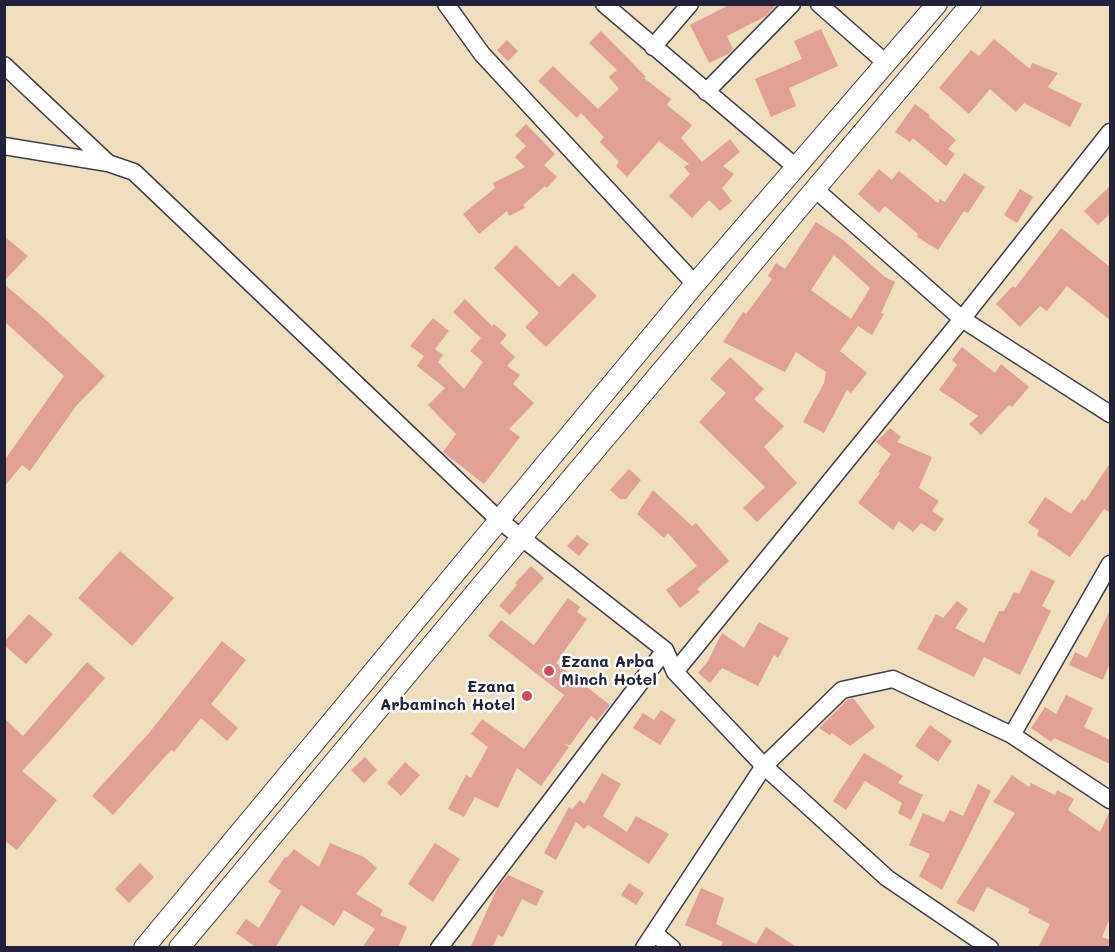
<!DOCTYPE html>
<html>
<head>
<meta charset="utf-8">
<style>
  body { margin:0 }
  #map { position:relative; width:1115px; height:952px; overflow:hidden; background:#eedebc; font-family:Mali,sans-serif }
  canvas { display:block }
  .frame { position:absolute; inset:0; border:6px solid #22223b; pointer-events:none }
</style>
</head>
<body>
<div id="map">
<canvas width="1115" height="952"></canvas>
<div class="frame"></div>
</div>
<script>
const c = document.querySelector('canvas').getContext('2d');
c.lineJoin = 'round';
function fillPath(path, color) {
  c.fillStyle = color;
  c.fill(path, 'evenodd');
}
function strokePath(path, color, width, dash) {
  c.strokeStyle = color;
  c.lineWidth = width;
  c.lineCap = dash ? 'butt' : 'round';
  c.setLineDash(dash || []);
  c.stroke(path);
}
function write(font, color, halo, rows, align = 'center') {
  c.font = font + ' Mali,sans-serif';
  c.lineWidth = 5;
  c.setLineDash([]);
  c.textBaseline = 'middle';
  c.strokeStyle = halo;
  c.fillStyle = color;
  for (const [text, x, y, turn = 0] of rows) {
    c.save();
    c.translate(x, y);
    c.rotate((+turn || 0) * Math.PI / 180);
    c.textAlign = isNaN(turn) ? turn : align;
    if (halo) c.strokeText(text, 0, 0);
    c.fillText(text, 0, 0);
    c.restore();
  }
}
const building = new Path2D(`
  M731,4H777L766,16L727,36L733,49L728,54L709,63L690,25Z
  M821,29L838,66L789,88L796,106L771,117L755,79L802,59L794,41Z
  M601,31L646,77L644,78L671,99L667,105L692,125L681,138L702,162L730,139L740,152L723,166L734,174L722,188L732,201L720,211L709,200L692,218L669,196L690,174L684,167L689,164L659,141L627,177L616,166L619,162L600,142L604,137L581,113L577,118L538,81L553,66L598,109L619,89L609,77L617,70L589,43Z
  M994,39L1030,69L1032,63L1058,73L1048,87L1082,104L1070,127L1024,103L1016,112L990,89L969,114L939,88L971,50L979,56Z
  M507,40L518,51L508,61L497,50Z
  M915,104L930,115L929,117L956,140L948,149L955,154L946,166L913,138L910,142L895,132Z
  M526,124L555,154L544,165L557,177L547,188L545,186L523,205L525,208L509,216L507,211L479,234L463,214L495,188L493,183L525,167L515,157L526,146L515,135Z
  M879,169L892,180L899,171L938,203L940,199L945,202L964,173L985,187L968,213L964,211L938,250L917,237L918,234L885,206L879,213L858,194Z
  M1110,186V214L1098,225L1084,211Z
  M1020,189L1033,197L1017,223L1004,215Z
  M816,222L842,239L885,277L895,282L881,313L884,314L872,335L858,326L840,351L867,373L851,393L847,390L824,433L803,422L824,383L826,372L796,352L785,372L723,342L743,312L746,314L772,279L768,276L776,263L785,269ZM834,255L870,288L851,319L811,290Z
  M1061,228L1110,267V320L1067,286L1047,311L1040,306L1020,327L996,304L1013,286L1015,288Z
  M4,236L28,256L4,281Z
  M516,245L559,287L573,273L597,296L546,347L525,327L539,313L494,268Z
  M4,284L46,320L105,376L76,406L30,471L22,465L4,487V461L64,376L4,321Z
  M465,299L492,326L494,324L507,335L500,343L515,357L507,366L520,375L513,384L534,403L509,429L520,437L484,484L443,452L456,434L428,405L445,388L417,366L424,356L410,346L433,318L449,331L435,349L443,355L438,362L464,389L483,362L470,351L481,338L453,312Z
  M962,347L995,373L1001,364L1029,387L1012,407L1009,405L981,435L969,424L978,416L939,390L957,365L952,360Z
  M730,357L764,389L754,399L784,426L764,447L797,483L757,522L743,508L765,487L699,422L726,393L710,379Z
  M890,428L901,437L897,442L932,457L919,488L939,501L932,511L944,519L935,532L921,523L913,532L899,521L893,530L858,503L880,473L878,472L891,454L876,442Z
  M1110,463V513L1104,509L1070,557L1037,535L1039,530L1028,523L1045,497L1071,514L1082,499L1085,501Z
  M629,469L641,480L626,499H620L610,490Z
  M653,490L692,526L696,523L729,561L697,589L700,592L680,608L666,590L697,566L668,533L664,538L637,514Z
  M577,535L589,544L579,556L567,546Z
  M120,551L174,598L132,646L78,598Z
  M531,566L544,578L510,615L499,606L517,585L515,583Z
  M1031,570L1055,581L1042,606L1051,611L1020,675L984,657L974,677L917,649L936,614L943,618L957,601L968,609L955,628L984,643L999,611H1004L1014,592L1019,594Z
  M568,598L580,607L577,612L587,619L556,663L610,705L597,721L591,716L570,745L564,744L569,747L541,786L517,768L498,808L475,797L464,817L448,809L466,775L471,778L488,747L471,734L482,719L524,749L564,695L488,636L501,620L534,645Z
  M1110,610V663L1103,680L1069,665L1075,652L1087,658Z
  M29,614L53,634L26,664L4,645V642Z
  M759,622L789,638L778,658L774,655L758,686L722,668L710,683L698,673L708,661L722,633L744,648Z
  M222,641L246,660L211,704L238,728L227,741L201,718L174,752L171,750L113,815L92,796L149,733Z
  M87,662L105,678L49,742L22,771L57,800L17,850L4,840V718L23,736Z
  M1066,695L1093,708L1084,727L1110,740V764L1054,738L1051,742L1031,728L1045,707L1056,714Z
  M853,698L875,727L850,746L832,733L830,735L819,728L847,700Z
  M661,710L676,720L660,745L633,728L643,713L654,720Z
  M930,725L952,741L938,762L915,746Z
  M864,753L903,776L898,783L923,795L911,820L898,813L902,803L865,781L846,810L833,801Z
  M365,757L377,770L364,783L351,770Z
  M405,762L420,775L401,796L387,783Z
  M602,773L621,784L603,816L627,832L636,816L669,834L649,864L588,825L584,829L576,822L556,860L544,853L569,807L572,809L580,800L584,804Z
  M1012,775L1029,787L1031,783L1055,795L1057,790L1074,799L1068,810L1100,832L1110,810V918L1102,937L1110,940V948H1038L1050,924L1028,913L1030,909L987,887L974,912L956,903L1015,813L993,802Z
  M978,784L991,791L942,890L919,876L930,854L909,845L923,813L944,822L950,810L963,816Z
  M330,843L364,857L377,868L356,894L383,910L380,915L407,927L398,948H362L375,929L344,910L334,926L301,905L275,948H257L236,933L246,919L259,928L281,891L268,882L285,857L287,858L294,849L319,867Z
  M435,843L460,859L433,902L408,884Z
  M140,863L154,877L129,903L115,889Z
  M508,875L544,891L536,906L522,899L503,937L498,935L492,948H470L498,887Z
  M629,883L644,893L636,905L621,895Z
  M701,888L724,898L716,924L756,944L766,927L798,948H720L723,942L685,925Z`);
const minor = new Path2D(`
  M446,4L482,54L695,284
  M604,4L797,168
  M819,4L887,64
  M653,47L690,4
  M4,65L108,163
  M706,92L792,4
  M4,146L108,163L134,172L499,520L665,650L675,672L764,766L887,878L990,948
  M816,190L962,319L1110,414
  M675,672L962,319L1110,132
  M1012,735L1110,564
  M654,933L672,948
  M439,948L665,650
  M644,948L764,766L842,690L893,679L1012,735L1110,800`);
const tertiary = new Path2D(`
  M144,948L695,284L937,4
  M179,948L521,538L971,4`);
const markers = [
  [549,671,6,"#d1495b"],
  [527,696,6,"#d1495b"]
];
const poiNames = [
  ["Ezana Arba",561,662],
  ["Minch Hotel",561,680],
  ["Ezana",515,687,"right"],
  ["Arbaminch Hotel",515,705,"right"]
];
fillPath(building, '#e1a095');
strokePath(minor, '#413e4e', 19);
strokePath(tertiary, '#413e4e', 22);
strokePath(minor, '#fff', 16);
strokePath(tertiary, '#fff', 20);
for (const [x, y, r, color] of markers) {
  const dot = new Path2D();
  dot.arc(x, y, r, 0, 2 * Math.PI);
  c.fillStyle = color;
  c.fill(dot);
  strokePath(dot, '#fff', 2);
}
write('bold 16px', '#22223b', '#fff', poiNames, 'left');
</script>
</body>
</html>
